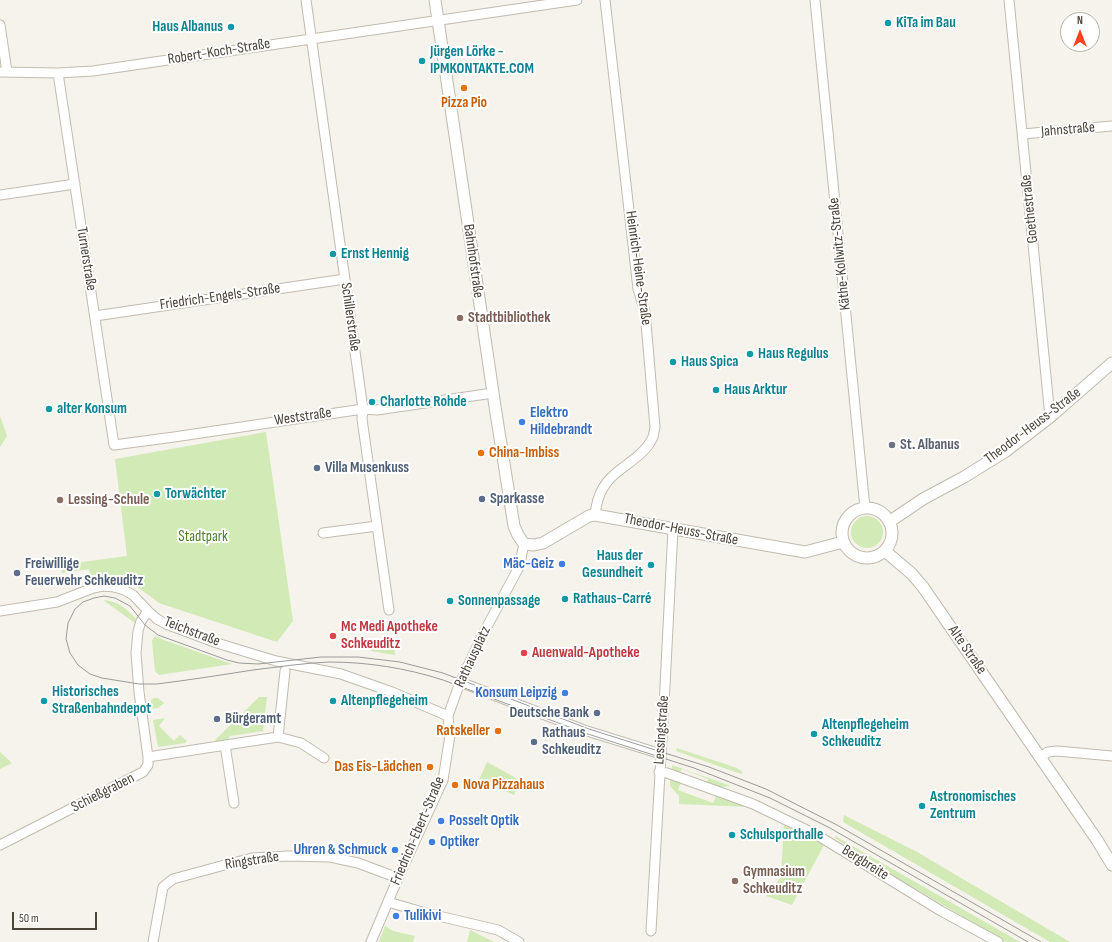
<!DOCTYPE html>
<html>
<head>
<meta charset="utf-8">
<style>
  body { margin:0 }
  #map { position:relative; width:1112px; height:942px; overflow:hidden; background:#f6f3ec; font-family:"Sofia Sans Condensed",sans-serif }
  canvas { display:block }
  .north { position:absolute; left:1060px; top:12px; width:40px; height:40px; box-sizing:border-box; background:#fff; border:1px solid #b7b4b0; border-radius:50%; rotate:0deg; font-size:11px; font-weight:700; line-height:16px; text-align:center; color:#4b4439 }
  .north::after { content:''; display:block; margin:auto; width:14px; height:18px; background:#fc3f1d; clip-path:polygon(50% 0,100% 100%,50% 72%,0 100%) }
  .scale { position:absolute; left:12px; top:912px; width:85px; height:18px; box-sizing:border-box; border:2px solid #4b4439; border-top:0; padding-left:5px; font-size:12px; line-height:14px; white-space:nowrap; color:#4b4439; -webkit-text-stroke:3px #fff; paint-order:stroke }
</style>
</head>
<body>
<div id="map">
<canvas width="1112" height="942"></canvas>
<div class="north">N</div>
<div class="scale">50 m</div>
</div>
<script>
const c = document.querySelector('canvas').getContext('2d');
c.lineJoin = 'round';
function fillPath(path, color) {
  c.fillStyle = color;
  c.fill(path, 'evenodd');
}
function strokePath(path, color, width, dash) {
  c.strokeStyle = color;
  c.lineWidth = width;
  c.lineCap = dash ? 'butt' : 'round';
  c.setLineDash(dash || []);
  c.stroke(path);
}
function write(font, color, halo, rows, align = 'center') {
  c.font = font + ' "Sofia Sans Condensed",sans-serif';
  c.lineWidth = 4;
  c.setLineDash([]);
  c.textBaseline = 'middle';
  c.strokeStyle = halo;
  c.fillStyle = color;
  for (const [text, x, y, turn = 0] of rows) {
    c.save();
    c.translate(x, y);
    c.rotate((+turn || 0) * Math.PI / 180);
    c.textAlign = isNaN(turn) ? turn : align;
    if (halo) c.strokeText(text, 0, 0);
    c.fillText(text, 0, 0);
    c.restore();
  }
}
const green = new Path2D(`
  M0,416L7,436L0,447Z
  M266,432L293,621L277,642L159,603L132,583L115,579L106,578L91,579L89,569L62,573L60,565L127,556L115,459Z
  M851 532a16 16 0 1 1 32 0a16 16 0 1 1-32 0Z
  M103,600C119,601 126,609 136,619L135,623Z
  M155,636L161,639L232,664L159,675L155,671L152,641Z
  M394,645L395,655L371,651V648Z
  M259,697H267L263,731L230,736L227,741L218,743L215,740Z
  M154,698H158L164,703L158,708L151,709L150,703L151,700Z
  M165,718L159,726L174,741L180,735L187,741L185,743L158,747L153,720Z
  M677,748L737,768L743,772L741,774L676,751Z
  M0,752L12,763L0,769Z
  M487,762L516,778L519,784L514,795L479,780Z
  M672,765L731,786L720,787L707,783L708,779L682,769L680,773L672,770Z
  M670,778L681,782L678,790L713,803L716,796L748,807L679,804V796L670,786Z
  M844,815L917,852L1070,942H1050L843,822Z
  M784,825L825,843L792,905L766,896L781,877H791L792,872L781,873Z
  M835,836L1020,942H1006L873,864L835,838Z
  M385,926L393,931L415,936L413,942H379Z
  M470,930L494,942H467Z`);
const minor = new Path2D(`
  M306,0L363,409L362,419L389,610
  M815,0L865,508
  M1009,0L1050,417
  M0,25L7,72
  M0,72L58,73L93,71L577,0
  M58,73L114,445L174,437L363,409L377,410L493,393
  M1023,134L1112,126
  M0,195L75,184
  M95,316L345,279
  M595,515C596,506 598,496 603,488C614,468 642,460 652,439C654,436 654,431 655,427L645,312L638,289L605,0
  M323,533L377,526
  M0,611L57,602L93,588L103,586L114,587L124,590L133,595L148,611L157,619L166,624L217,643L276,661L341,674L392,692L448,716
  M460,682L584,730L661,754
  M278,737L285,671
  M225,745L234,803
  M148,757L278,737L301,743L324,758
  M1041,757L1048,752L1057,751L1112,756
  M659,772L667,773L753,804L817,835L941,911L998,942
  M0,845L143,772L148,765V757L139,692L136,653L138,631L141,621L148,611
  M388,902L426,913L498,930L519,942
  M651,931L665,686L673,529
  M153,942L163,887L173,879L221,866L252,858L288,856L330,857L358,863L398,878
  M371,942L398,878L443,780L450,735L448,716L459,685L483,634L519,567L524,544`);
const tertiary = new Path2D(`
  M435,0L496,413L514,526L518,535L524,544L534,545L543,543L589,516L595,515L805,552L843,542
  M842 533a25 25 0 1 1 50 0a25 25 0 1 1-50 0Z
  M889,522L923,499L964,477L1006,451L1050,417L1112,363
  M885,551L912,574L923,587L1097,840L1112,865`);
const tram = new Path2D(`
  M1028,942L830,828L770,798L694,768L588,734L443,680C406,668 367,662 329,662C304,663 278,667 253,670C221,675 189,680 157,684H139L102,678L90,674L78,665L70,653L66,639L68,623L75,609L83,602L94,598L104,596L115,598L130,606L145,625L158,635L227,660L239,663L258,664L321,657H358L400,662L443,673L589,729L709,767L766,789L837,825L1041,942`);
const markers = [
  [888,23,4,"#0f9aa8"],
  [231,27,4,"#0f9aa8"],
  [422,61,4,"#0f9aa8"],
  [464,88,4,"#e8710a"],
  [333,254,4,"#0f9aa8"],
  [460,318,4,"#8d6e63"],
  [750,354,4,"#0f9aa8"],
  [673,362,4,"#0f9aa8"],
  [716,390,4,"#0f9aa8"],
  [372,402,4,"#0f9aa8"],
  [49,409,4,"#0f9aa8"],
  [522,422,4,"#3f7fe0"],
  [892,445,4,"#6b7280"],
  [481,453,4,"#e8710a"],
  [317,468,4,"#5c6f8a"],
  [157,494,4,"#0f9aa8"],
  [482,499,4,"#5c6f8a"],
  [60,500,4,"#8d6e63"],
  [562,564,4,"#3f7fe0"],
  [651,565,4,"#0f9aa8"],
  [17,573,4,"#5c6f8a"],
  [565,599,4,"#0f9aa8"],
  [450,601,4,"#0f9aa8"],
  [333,636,4,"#e0444e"],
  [524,653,4,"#e0444e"],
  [565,693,4,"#3f7fe0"],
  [44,701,4,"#0f9aa8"],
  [333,701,4,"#0f9aa8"],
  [597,713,4,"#5c6f8a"],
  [217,719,4,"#5c6f8a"],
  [498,731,4,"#e8710a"],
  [814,734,4,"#0f9aa8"],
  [534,742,4,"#5c6f8a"],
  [430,767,4,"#e8710a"],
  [455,785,4,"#e8710a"],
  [922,806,4,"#0f9aa8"],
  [441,821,4,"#3f7fe0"],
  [732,835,4,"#0f9aa8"],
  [432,842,4,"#3f7fe0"],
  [395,850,4,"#3f7fe0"],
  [735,881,4,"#8d6e63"],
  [396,916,4,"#3f7fe0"]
];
const cultureNames = [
  ["KiTa im Bau",896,23],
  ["Haus Albanus",223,27,"right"],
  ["Jürgen Lörke -",430,52],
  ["IPMKONTAKTE.COM",430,69],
  ["Ernst Hennig",341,254],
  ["Haus Regulus",758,354],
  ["Haus Spica",681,362],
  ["Haus Arktur",724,390],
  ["Charlotte Rohde",380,402],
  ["alter Konsum",57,409],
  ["Torwächter",165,494],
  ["Haus der",643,556,"right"],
  ["Gesundheit",643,573,"right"],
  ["Rathaus-Carré",573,599],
  ["Sonnenpassage",458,601],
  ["Historisches",52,692],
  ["Straßenbahndepot",52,709],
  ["Altenpflegeheim",341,701],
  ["Altenpflegeheim",822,725],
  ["Schkeuditz",822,742],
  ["Astronomisches",930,797],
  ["Zentrum",930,814],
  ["Schulsporthalle",740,835]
];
const streetNames = [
  ["Robert-Koch-Straße",219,52,-9],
  ["Jahnstraße",1068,130,-5],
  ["Goethestraße",1030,209,-96],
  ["Käthe-Kollwitz-Straße",840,254,-96],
  ["Turnerstraße",86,259,81],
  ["Bahnhofstraße",473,261,82],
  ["Heinrich-Heine-Straße",638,268,82],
  ["Friedrich-Engels-Straße",220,297,-8],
  ["Schillerstraße",350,317,82],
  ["Weststraße",303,417,-8],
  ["Theodor-Heuss-Straße",1033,426,-37],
  ["Theodor-Heuss-Straße",681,530,11],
  ["Teichstraße",192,632,21],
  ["Alte Straße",967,650,55],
  ["Rathausplatz",473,657,-65],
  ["Lessingstraße",662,730,-86],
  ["Schießgraben",103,793,-27],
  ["Friedrich-Ebert-Straße",418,831,-67],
  ["Ringstraße",252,861,-9],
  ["Bergbreite",865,863,32]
];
const foodNames = [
  ["Pizza Pio",464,103,"center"],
  ["China-Imbiss",489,453],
  ["Ratskeller",490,731,"right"],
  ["Das Eis-Lädchen",422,767,"right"],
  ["Nova Pizzahaus",463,785]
];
const educationNames = [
  ["Stadtbibliothek",468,318],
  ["Lessing-Schule",68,500],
  ["Gymnasium",743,872],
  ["Schkeuditz",743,889]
];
const shopNames = [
  ["Elektro",530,413],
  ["Hildebrandt",530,430],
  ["Mäc-Geiz",554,564,"right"],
  ["Konsum Leipzig",557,693,"right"],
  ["Posselt Optik",449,821],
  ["Optiker",440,842],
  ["Uhren & Schmuck",387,850,"right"],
  ["Tulikivi",404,916]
];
const worshipNames = [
  ["St. Albanus",900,445]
];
const serviceNames = [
  ["Villa Musenkuss",325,468],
  ["Sparkasse",490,499],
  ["Freiwillige",25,564],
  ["Feuerwehr Schkeuditz",25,581],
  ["Deutsche Bank",589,713,"right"],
  ["Bürgeramt",225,719],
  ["Rathaus",542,733],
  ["Schkeuditz",542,750]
];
const parkNames = [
  ["Stadtpark",203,537]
];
const healthNames = [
  ["Mc Medi Apotheke",341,627],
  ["Schkeuditz",341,644],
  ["Auenwald-Apotheke",532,653]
];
fillPath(green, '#d2eab5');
strokePath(minor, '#c2bbae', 11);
strokePath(tertiary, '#c2bbae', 13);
strokePath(minor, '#fff', 9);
strokePath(tertiary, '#fff', 11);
strokePath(tram, '#9a9a9a', 1);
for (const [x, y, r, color] of markers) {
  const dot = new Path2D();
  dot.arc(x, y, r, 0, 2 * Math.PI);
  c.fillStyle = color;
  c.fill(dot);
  strokePath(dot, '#fff', 1.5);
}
write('bold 15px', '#0d838f', '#fff', cultureNames, 'left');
write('15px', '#4b4439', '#fff', streetNames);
write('bold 15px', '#c56008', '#fff', foodNames, 'left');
write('bold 15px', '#785e54', '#fff', educationNames, 'left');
write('bold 15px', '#366cbe', '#fff', shopNames, 'left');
write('bold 15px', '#5b616d', '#fff', worshipNames, 'left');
write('bold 15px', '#4e5e75', '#fff', serviceNames, 'left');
write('15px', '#4a7f2a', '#fff', parkNames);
write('bold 15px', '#be3a42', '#fff', healthNames, 'left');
</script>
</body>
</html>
